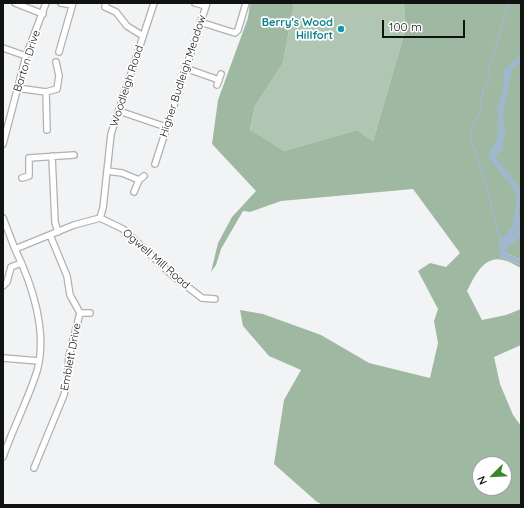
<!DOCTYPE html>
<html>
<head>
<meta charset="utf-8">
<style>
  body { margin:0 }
  #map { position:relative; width:524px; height:508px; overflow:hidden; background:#f2f3f5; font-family:Quicksand,sans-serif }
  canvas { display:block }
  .frame { position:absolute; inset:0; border:4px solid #111212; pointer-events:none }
  .north { position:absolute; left:472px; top:456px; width:40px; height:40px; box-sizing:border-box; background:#fff; border:1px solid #a0a0a0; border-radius:50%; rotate:246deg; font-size:11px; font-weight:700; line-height:16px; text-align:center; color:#111212 }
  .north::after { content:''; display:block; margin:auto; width:14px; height:18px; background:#3b842c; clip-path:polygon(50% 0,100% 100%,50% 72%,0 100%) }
  .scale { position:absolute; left:382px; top:20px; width:83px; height:18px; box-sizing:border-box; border:2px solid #111212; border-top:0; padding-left:5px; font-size:12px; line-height:14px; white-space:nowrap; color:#111212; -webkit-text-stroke:3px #fff; paint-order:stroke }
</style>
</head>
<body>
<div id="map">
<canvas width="524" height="508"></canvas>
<div class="frame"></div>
<div class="north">N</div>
<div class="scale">100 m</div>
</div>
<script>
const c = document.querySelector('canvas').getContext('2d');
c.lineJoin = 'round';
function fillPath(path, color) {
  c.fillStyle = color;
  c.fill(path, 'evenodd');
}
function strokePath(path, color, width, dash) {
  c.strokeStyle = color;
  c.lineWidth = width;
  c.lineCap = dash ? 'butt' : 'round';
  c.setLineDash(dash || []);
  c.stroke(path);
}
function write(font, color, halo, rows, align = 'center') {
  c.font = font + ' Quicksand,sans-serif';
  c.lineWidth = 3.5;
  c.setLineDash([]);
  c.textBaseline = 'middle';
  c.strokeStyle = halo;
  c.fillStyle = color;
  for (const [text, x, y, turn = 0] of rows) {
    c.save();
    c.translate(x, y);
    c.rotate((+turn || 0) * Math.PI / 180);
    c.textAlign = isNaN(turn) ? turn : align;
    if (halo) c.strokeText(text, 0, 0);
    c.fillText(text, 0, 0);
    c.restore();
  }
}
const green = new Path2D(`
  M294,3H404L405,31L373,141L357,130L284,151L250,131L255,106L283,63Z`);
const forest = new Path2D(`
  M250,3H294L283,63L255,106L250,130L284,151L357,130L373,141L405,31L404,3H521V260L506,253L503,244L500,242V257L521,265V268C515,265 509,261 503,260C483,255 474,278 467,291L482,320L506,315L521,309V345L494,357L500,384L513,415L521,426V505H323L317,502L274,464L284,400L301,370L269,356L243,326L240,310L263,314L321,335L369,363L430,378L438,343L434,321L438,309L418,271L430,263L446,267L460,253L413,189L281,201L250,212L243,211L221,249L216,265L211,272L218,243L232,217L256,191L212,144L218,100L248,18ZM480,464H504V488H480Z`);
const water = new Path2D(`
  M521,54V62L512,69L503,115L505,134L503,145L501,151L495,157L521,189L519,214L521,236L505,250L508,254L521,260V265L500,257L499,240L508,233V230L512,228C513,218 517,206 516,197C514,184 494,169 489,155L498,137V107L503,89L504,71Z`);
const stream = new Path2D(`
  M500,239L484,177L470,136L472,126L481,112L480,104L484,88L491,79L488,71L509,3`);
const street = new Path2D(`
  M15,3L43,14
  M61,3L72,5
  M106,3L105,7L116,12L127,26L143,36
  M195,3L206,6
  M200,22L235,33L238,30L246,3
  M3,48L26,56
  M59,52L73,3
  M185,68L219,80
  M217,85L221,74
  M17,88L46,92L57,89L59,76L56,62
  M46,92L47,130
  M119,111L166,127
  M3,144L26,56L46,3
  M52,156L55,222L58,232
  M155,164L207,3
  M107,171L122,173L139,180L134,192
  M22,178L29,176V158L74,155
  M139,180L144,176
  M3,218L15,249L74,225L100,218L123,229L171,274L202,298L215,299
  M100,218L103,208L111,134L154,3
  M3,286L7,282L11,267L21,263
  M80,313H90
  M3,358L39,361
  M3,457C13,428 28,400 37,371C48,332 32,284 15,249
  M34,468L64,395L67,381L69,356L80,313L70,295L67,276L50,235`);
const markers = [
  [341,29,4,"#0f9aa8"]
];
const cultureNames = [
  ["Berry's Wood",333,23],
  ["Hillfort",333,36]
];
const streetNames = [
  ["Barton Drive",27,61,-72],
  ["Higher Budleigh Meadow",183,76,-72],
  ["Woodleigh Road",127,86,-72],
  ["Ogwell Mill Road",156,259,41],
  ["Emblett Drive",71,357,-79]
];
fillPath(green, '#b0c6b2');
fillPath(forest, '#9fb8a2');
fillPath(water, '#9fb8ce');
strokePath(stream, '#9fb8ce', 1.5);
strokePath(street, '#b0b1b3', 8);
strokePath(street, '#fff', 5.5);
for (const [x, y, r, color] of markers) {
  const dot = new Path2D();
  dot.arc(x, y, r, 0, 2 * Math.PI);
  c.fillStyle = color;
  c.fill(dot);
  strokePath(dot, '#fff', 1.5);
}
write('bold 11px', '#0d838f', '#fff', cultureNames, 'right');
write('11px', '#111212', '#fff', streetNames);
</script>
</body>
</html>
